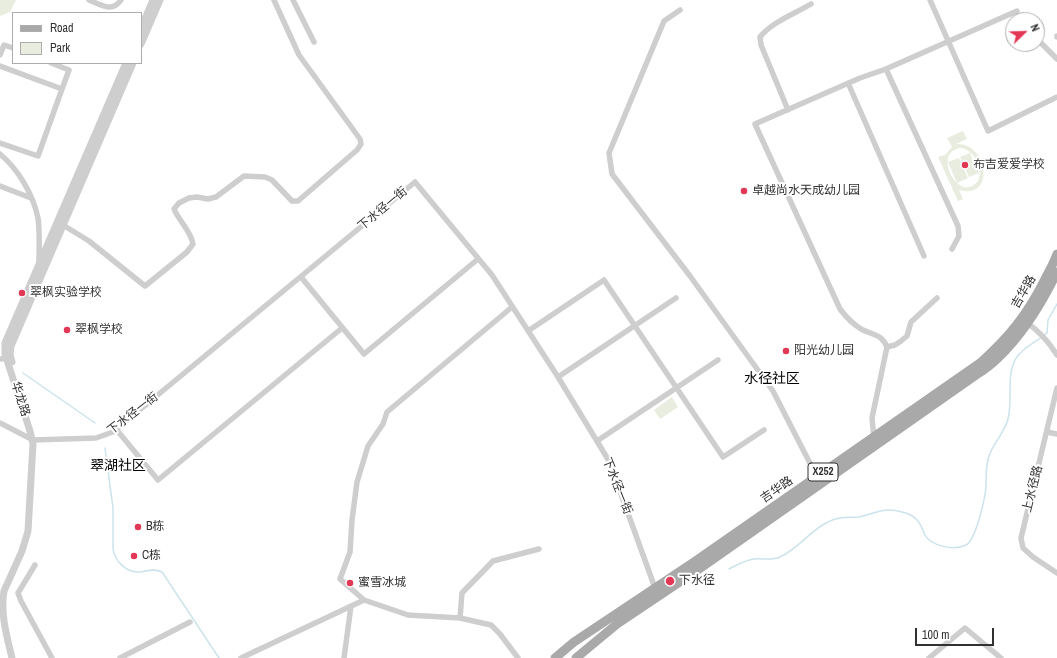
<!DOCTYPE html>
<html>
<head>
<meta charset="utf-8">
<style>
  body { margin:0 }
  #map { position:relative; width:1057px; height:658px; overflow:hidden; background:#fff; font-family:"Archivo Narrow",sans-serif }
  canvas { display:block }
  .legend { position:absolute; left:12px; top:12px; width:130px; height:52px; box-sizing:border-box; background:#fff; border:1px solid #adadad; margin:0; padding:5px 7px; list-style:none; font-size:12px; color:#313131 }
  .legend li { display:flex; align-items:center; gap:8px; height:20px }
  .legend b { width:20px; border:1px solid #adadad }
  .north { position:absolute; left:1005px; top:12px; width:40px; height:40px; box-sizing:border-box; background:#fff; border:1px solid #adadad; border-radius:50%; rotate:67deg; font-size:11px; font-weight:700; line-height:16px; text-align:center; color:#313131 }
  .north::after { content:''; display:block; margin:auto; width:14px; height:18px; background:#e33756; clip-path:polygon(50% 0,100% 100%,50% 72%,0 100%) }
  .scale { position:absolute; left:915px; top:628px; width:79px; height:18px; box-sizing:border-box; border:2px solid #313131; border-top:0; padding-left:5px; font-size:12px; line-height:14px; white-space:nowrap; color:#313131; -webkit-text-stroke:3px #fff; paint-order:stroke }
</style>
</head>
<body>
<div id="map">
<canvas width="1057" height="658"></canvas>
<ul class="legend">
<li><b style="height:5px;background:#a9a9a9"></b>Road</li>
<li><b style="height:11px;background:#e8eddf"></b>Park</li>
</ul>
<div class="north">N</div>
<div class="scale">100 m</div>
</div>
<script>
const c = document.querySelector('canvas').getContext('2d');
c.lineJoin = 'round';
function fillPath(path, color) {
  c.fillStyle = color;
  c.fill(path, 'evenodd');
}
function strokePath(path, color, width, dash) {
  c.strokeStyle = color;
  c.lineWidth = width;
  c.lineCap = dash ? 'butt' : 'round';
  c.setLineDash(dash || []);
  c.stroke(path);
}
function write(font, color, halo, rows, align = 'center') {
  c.font = font + ' "Archivo Narrow","Noto Sans SC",sans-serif';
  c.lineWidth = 4;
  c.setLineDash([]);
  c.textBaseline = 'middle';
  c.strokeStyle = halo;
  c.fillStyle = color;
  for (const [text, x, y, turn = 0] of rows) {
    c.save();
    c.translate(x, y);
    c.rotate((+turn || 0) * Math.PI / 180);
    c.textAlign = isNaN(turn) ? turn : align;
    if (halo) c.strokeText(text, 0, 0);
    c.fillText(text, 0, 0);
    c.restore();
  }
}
const green = new Path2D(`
  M0,0H16L10,12L0,16Z
  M963,131L967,139L956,144C987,141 997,200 959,190L963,199L958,201L938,157L945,155L952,147L947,138ZM960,148C974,149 984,169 978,181C960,205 931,153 960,148Z
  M970,153L979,173L969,177L960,157Z
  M959,158L968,178L957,183L948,162Z
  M672,397L678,407L660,419L654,410Z`);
const stream = new Path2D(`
  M23,373L95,423
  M105,448L113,508V549C115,561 126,573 140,572C147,571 155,568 162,572L219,658
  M729,569C737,565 745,560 754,559C764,558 771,561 780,557C796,550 807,535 821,526C837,516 842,518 858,517C868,516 878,510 888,510C896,510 911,513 916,519C921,523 922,529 925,535C931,546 954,551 966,545C976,540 985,498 986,487C986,480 986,472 987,465C989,446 1003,437 1008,419C1013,400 1006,378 1015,360C1021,348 1037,342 1047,333L1048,320L1057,304`);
const minor = new Path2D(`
  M89,0C101,5 112,13 121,0
  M293,0L314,42
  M930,0L988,131L1057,97
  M680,10L664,21L609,153L612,174L690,276L773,391L817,477
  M1057,37V36
  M1038,40L1057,59
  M0,55L4,45L13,48
  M51,63L69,70L62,89
  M0,66L62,89L38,156L0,143
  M886,69L958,226L959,236L952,249
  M848,83L924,256
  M788,110L761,45L760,37C772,22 794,14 811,4
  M0,154C18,169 33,194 38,218C40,232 39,247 39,262
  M0,186L31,198
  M63,225L89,241L145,286L187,252L193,244C191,231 179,221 174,209L179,203L189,198L197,197L208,199L216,197L244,176L265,177L272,180L292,201H298L357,150L361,144L360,139L299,55L274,0
  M301,277L364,354L478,259
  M512,307L387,412L383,424L368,446L357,482L352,520L350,552L340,579L364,600L408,615L460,618L491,625L500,634L518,658
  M1026,322C1039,331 1049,342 1057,355
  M528,331L604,280L723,457L764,430
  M887,347L895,345L901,341L907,336L911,322L937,298
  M0,359L10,358
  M558,377L676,298
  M1057,388L1021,538L1023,548L1033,557L1057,573
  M0,423L33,440L96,438L113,432L415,182L492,275L558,377L609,461L655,588
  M116,429L158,480L342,328
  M1047,432L1057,434
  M874,438L872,418L887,347C882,334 872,335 861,329C853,324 846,317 840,309L755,124L860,78L886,69L1017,11
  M597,441L718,360
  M35,565L18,593L21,601L52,658
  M460,618L462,593L493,561L539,549
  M120,658L190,622
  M241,658L364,600
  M344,658L351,606
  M929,658L965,628L1001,658`);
const tertiary = new Path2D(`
  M141,28L153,0
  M141,44L160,0
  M12,362L10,355L11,346L133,63
  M12,658C7,637 0,613 4,591L22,551L28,531L33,444L30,431L5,354V343L126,63`);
const primary = new Path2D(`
  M555,658L574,642L694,562L980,363C1009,337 1027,315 1045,279C1049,271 1054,263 1057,254
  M576,658L617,624L702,567L976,375C984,370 992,364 998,358C1023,334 1042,303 1057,272`);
const markers = [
  [965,165,4,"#e33756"],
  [744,191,4,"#e33756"],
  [22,293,4,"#e33756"],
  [67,330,4,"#e33756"],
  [786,351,4,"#e33756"],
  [138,527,4,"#e33756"],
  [134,556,4,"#e33756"],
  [670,581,5,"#e33756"],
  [350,583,4,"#e33756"]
];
const shields = [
  [823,472,30]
];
const shieldNames = [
  ["X252",823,472]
];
const poiNames = [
  ["布吉爱爱学校",973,165],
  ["卓越尚水天成幼儿园",752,191],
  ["翠枫实验学校",30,293],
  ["翠枫学校",75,330],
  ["阳光幼儿园",794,351],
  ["B栋",146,527],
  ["C栋",142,556],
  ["下水径",679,581],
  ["蜜雪冰城",358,583]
];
const streetNames = [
  ["下水径一街",383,209,-40],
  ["吉华路",1024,292,-60],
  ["华龙路",20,399,72],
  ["下水径一街",133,414,-38],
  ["下水径一街",617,486,68],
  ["上水径路",1033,489,-76],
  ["吉华路",777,490,-35]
];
const quarterNames = [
  ["水径社区",772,379],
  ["翠湖社区",118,466]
];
fillPath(green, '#e8eddf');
strokePath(stream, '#cce3ec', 1.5);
strokePath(minor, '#cecece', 5.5);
strokePath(tertiary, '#cecece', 7);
strokePath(primary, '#a9a9a9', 9);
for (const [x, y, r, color] of markers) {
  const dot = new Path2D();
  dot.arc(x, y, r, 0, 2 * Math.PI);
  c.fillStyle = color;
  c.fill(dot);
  strokePath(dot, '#fff', 1.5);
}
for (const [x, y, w] of shields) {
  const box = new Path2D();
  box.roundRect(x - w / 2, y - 9, w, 18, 3);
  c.fillStyle = '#fff';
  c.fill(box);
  strokePath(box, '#313131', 1);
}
write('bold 11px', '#313131', null, shieldNames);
write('12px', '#313131', '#fff', poiNames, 'left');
write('12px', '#313131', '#fff', streetNames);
write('14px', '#000', '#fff', quarterNames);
</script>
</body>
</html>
